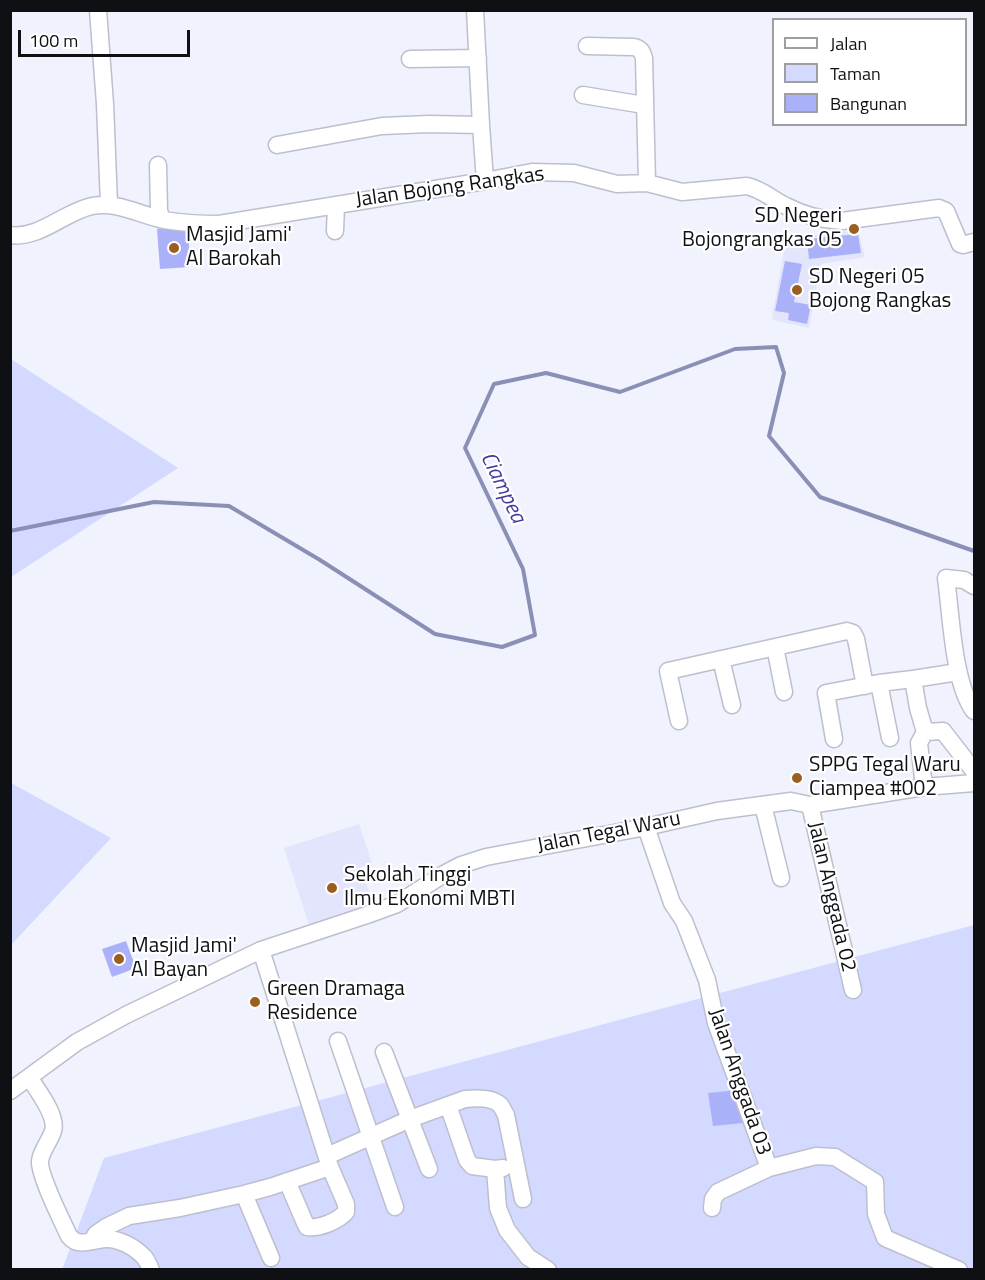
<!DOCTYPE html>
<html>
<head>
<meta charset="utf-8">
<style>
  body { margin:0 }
  #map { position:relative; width:985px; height:1280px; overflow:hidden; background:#f0f2fe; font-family:"Titillium Web",sans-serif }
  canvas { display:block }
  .frame { position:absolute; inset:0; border:12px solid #0f1014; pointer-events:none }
  .legend { position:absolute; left:772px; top:18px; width:195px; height:108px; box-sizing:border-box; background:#fff; border:2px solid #9f9fa1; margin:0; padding:8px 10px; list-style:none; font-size:18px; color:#0f1014 }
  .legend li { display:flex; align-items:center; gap:12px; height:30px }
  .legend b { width:30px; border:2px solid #9f9fa1 }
  .scale { position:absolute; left:18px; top:30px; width:172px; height:27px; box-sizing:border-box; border:3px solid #0f1014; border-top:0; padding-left:8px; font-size:18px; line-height:21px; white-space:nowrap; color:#0f1014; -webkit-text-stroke:4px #fff; paint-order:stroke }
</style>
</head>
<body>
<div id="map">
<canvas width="985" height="1280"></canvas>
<div class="frame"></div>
<ul class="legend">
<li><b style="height:8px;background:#fff"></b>Jalan</li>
<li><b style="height:16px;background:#d4d9ff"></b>Taman</li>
<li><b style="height:16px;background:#aab1f9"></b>Bangunan</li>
</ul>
<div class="scale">100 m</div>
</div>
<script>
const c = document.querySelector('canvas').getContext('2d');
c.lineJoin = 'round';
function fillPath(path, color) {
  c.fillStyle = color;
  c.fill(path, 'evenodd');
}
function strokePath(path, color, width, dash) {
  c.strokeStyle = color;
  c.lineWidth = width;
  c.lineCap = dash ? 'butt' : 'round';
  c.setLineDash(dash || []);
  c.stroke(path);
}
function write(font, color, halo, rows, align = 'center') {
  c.font = font + ' "Titillium Web",sans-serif';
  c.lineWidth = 4.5;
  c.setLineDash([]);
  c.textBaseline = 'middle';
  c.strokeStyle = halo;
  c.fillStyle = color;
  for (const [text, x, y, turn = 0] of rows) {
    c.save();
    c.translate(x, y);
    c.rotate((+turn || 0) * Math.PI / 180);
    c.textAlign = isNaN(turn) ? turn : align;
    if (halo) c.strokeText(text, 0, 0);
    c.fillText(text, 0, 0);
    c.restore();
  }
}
const built = new Path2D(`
  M858,230L865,257L821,264L809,328L773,320L772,316L786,241L793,237Z
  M359,824L372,863L361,867L375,910L311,931L284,848Z`);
const green = new Path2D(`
  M11,359L178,468L11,577Z
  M11,783L111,838L11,945Z
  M974,925V1269L62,1270L104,1158Z`);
const stream = new Path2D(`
  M10,531L154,502L229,506L320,560L435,634L502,647L535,635L523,569L465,448L494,384L546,373L620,392L735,349L776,347L784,373L769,436L820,497L974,551`);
const building = new Path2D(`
  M188,227L190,267L160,269L157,229Z
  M858,234L861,253L809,259L807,239Z
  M785,261L802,264L794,302L811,305L807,324L788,320L789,313L775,311Z
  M126,941L136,968L112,977L102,949Z
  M738,1090L743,1123L713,1126L708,1093Z`);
const minor = new Path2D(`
  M98,10L105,104L109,204
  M475,10L481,125L485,181
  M587,46L633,47C640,48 642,51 644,58L647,183
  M410,59L478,58
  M583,95L644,105
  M277,145L382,126L429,124L481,125
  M158,165L159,211L162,219
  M335,231L336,205
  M10,235C40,239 64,212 92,206C117,201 140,215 164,220C182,223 201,224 219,224L485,181L532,172L574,173L617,184L647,183L682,192L747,186C764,190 771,199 786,206C803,215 822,220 842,221L939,208L946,211L960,244L963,245L974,242
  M974,586L964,580L946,578C951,613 953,683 974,711
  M775,647L784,692
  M721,659L732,705
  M913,679L958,672
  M879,683L890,738
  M679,721L668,671L847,631L853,633L856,639L865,686
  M834,739L826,693L879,683L913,679L918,708L925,732L943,731L974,771
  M924,787L919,743L925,732
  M763,805L781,878
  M810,805L853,990
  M646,827L672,903L684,921L707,980L716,1023L769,1168L816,1156L835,1157L875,1182L876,1214L885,1238L959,1270
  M338,1041L395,1207
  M384,1052L429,1169
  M29,1077C37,1090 58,1116 53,1131C50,1141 41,1151 40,1161C39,1175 62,1221 69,1236C78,1248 92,1240 105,1239C118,1238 135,1247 144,1257C147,1260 149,1265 151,1270
  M10,1091L77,1042L126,1015L261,950L367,915L397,904L444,874L461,865L486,857L646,827L717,811L791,801L810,805L924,787L974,783
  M448,1105L467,1160L472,1166L495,1169L503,1168
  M327,1156L410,1119L465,1099C475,1098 494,1097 501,1106C502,1107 505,1114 506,1115L523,1199
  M495,1169L498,1208L507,1230L528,1257L548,1270
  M287,1181L305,1223L307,1227C319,1229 338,1221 346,1212V1204L330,1167
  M244,1194L271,1258
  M712,1208L713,1199L718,1192L769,1168
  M92,1241L96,1234L106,1227L129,1216L180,1208L244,1194L270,1187L330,1167L261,950`);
const markers = [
  [854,229,6,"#9a5e1f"],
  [174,248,6,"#9a5e1f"],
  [797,290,6,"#9a5e1f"],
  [797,778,6,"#9a5e1f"],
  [332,888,6,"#9a5e1f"],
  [119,959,6,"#9a5e1f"],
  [255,1002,6,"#9a5e1f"]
];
const streetNames = [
  ["Jalan Bojong Rangkas",450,188,-8],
  ["Jalan Tegal Waru",609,833,-11],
  ["Jalan Anggada 02",831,897,77],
  ["Jalan Anggada 03",739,1082,71]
];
const poiNames = [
  ["SD Negeri",842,217,"right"],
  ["Bojongrangkas 05",842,241,"right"],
  ["Masjid Jami'",186,236],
  ["Al Barokah",186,260],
  ["SD Negeri 05",809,278],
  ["Bojong Rangkas",809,302],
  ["SPPG Tegal Waru",809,766],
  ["Ciampea #002",809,790],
  ["Sekolah Tinggi",344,876],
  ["Ilmu Ekonomi MBTI",344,900],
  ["Masjid Jami'",131,947],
  ["Al Bayan",131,971],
  ["Green Dramaga",267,990],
  ["Residence",267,1014]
];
const waterNames = [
  ["Ciampea",502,488,64]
];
fillPath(built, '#e2e5fb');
fillPath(green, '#d4d9ff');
strokePath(stream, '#8a8fb6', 4);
fillPath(building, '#aab1f9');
strokePath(minor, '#bdbfcd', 19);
strokePath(minor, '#fff', 16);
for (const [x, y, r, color] of markers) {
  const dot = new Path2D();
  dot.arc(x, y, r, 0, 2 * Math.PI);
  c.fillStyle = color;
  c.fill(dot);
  strokePath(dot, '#fff', 2);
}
write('21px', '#0f1014', '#fff', streetNames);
write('21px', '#0f1014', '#fff', poiNames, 'left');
write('italic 22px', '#3f3a9e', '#fff', waterNames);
</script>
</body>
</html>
